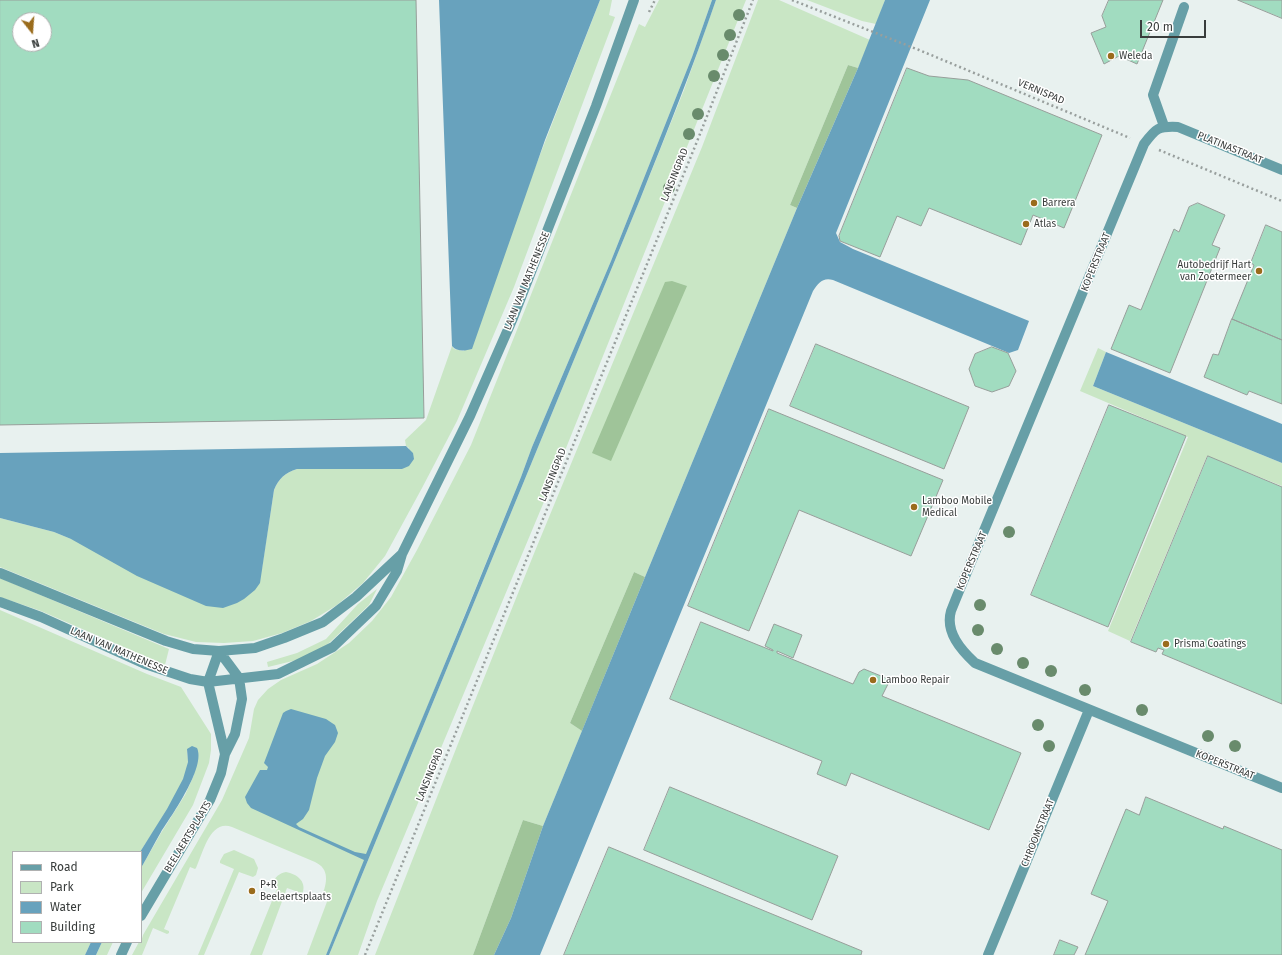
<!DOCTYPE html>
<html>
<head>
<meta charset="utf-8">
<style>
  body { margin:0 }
  #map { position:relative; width:1282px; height:955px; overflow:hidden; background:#e8f1ef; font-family:"Fira Sans",sans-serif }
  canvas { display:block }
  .legend { position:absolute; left:12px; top:851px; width:130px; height:92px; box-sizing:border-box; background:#fff; border:1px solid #b0b1b1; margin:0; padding:5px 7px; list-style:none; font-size:12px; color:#393d3c }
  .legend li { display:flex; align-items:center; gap:8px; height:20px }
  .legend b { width:20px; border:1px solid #b0b1b1 }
  .north { position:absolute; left:12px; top:12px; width:40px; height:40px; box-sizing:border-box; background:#fff; border:1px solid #b0b1b1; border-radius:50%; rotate:163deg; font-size:11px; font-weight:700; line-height:16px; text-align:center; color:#393d3c }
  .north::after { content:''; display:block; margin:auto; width:14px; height:18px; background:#9a6c1c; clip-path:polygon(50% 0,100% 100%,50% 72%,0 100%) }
  .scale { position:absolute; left:1140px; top:20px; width:66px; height:18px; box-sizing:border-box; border:2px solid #393d3c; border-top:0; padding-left:5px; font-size:12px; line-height:14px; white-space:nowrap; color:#393d3c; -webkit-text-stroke:3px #fff; paint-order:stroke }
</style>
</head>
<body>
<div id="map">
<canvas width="1282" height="955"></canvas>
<ul class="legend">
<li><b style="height:5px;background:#679fa7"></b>Road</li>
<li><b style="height:11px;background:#c9e6c5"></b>Park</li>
<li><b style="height:11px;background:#68a2bd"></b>Water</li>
<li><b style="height:11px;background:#a1dcc0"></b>Building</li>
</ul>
<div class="north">N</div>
<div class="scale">20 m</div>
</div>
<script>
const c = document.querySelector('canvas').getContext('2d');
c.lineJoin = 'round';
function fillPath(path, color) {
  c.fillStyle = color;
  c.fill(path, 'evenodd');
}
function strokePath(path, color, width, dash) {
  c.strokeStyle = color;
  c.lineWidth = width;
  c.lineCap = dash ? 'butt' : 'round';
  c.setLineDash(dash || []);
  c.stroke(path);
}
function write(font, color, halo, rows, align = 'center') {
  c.font = font + ' "Fira Sans",sans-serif';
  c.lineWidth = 3;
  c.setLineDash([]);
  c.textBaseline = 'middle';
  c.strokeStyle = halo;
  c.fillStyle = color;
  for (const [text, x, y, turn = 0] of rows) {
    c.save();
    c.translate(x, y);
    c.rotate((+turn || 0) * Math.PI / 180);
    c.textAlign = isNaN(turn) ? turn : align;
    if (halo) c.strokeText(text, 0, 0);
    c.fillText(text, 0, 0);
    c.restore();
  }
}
const green = new Path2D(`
  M600,0H612L609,15L615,17L514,287L457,421L422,488L385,556L363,583L337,605L311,621L282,633L253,641L224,643L196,642L164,634L0,567V518L54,532L71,539L262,568L274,490C279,478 285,473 297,469H402L409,448L406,446L405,440L426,420L452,346L454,349L464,351Z
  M659,0H712L692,57L611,261L532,447L521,477L326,955H307L328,899L322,896C327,883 330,869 315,862L232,827C210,819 203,853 196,868L195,869L190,867L164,929L169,931V933L167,934L153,928L142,955H132L139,942H141L143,935L222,800L249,738L254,709L258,700L268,689L281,680L317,664L349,643L372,621L391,597L417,550L471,445L639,24L645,27Z
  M716,0H746L556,473L377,901L358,955H329L641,197L684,90Z
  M758,0H779L870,40L858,68L848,65L790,205L797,208L645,577L634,572L570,723L582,731L543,826L523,820L473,955H375L472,708L535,551L702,147Z
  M807,0H885L876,24L862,21Z
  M1098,348L1106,352L1093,386L1282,463V486L1207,456L1130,641L1108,631L1188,437L1080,391Z
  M0,578L169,649L165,665L41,611L0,597Z
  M377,589L369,605L328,644L301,659L268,667L267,662L297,653L326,639L358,604Z
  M0,610L147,674L181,687L211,734V750L209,763L193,805L141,893V868L161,833L185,795L194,775L187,749C187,753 188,758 188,762C187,785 153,832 140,852H13V942H91L85,955H0Z
  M234,850L254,859L258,868L256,875L253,877L239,872L204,955H198L234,869L220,863V861L224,854Z
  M286,872C297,874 306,881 303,892L301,893L287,888L262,955H250L278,886L273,884C274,877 280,873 286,872Z
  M102,942H113L107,955H96Z`);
const forest = new Path2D(`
  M848,65L858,68L797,208L790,205Z
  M672,281L687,286L611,461L592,453L665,282Z
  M634,572L645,577L582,731L570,723Z
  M523,820L543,826L511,918L494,955H473Z`);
const water = new Path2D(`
  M439,0H600L545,140L472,349C465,351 457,352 452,346Z
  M712,0H716C693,67 667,132 641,197L329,955H326L364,860L251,808L247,803L245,797L260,770H267L268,767L264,763L283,713L286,711L291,709L326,719L335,725L338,733L335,742L325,756L317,778L309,810L303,819L296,824L299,827L355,852L366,854L465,615L521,477L532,447L611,261L692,57Z
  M885,0H930L836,233L840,242L853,249L1029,321L1018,350L1009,353L833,280C823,277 818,283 813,291L540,955H494L511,918L543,826L645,577L797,208L858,68Z
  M1106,352L1282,424V463L1093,386Z
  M406,446L413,453L414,459L409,466L402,469H297C285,473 279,478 274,490L260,583L255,590L244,599L237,603L223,608L206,606L137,576L71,539L54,532L0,518V453Z
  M192,746L197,748C206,767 172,815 161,832C154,844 148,856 141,868L140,852L167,809L183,779L188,762L187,749Z
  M91,942H102L96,955H85Z`);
const building = new Path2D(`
  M0,0H416L424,418L0,425ZM20,20H44V44H20Z
  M1109,0H1163L1137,64L1119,56L1104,64L1091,33L1106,27L1102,16Z
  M1238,0H1282V18Z
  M907,68L929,76L968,80L1102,135L1064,228L1033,215L1021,245L929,208L921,226L897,216L880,257L840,241L839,236Z
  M1198,203L1225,215L1212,245L1220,248L1170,373L1111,349L1129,305L1141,310L1174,229L1179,232L1189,207Z
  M1266,225L1282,232V340L1232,319L1254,265L1251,263Z
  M1232,319L1282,340V404L1249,391L1247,395L1204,377L1213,354L1218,355Z
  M816,344L969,407L944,469L790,406Z
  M992,347L1008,353L1016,371L1009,386L992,392L975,386L969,369L975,354Z
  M1109,405L1186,436L1108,627L1031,595Z
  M769,409L943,480L911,556L799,510L749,631L688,606Z
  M1208,456L1282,487V704L1162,654L1164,650L1158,648L1156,652L1131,642Z
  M701,622L773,651V650L765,646L774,624L802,635L793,658L777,651V653L853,684L859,672L864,669L886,678L888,684L882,696L1021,753L989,830L851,773L846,786L817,774L822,761L670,699Z
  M670,787L838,856L812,920L644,850Z
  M1146,797L1223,829L1224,826L1282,850V955H1085L1108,901L1091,894L1126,809L1139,815Z
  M609,847L862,951L861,955H564Z
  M1060,940L1078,947L1074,955H1054Z`);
const path = new Path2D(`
  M792,0L919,50L1130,138
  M649,12L655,0
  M1159,150L1282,201
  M365,955L696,144L753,0`);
const minor = new Path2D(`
  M1164,126L1153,95L1184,7
  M1282,170L1178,127C1158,126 1156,128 1144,144L957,596C955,601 953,606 951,611C945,632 961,650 975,663L1282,788
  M0,573L166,641L193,649L219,651L255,648L284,638L323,622L356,597L402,554
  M0,602L41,617L145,664L190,679L208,682L278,674L333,647L376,606L397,571L402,554L470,416L513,318L596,106L634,0
  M219,651L208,682L225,754
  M141,916L210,800L221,773L225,754L235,734L242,699L239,678L219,651
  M121,955L127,942
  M988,955L1089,710`);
const trees = [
  [739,15],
  [730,35],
  [723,55],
  [714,76],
  [698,114],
  [689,134],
  [669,188],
  [1009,532],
  [980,605],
  [978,630],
  [997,649],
  [1023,663],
  [1051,671],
  [1085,690],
  [1142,710],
  [1038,725],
  [1208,736],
  [1049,746],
  [1235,746]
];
const markers = [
  [1111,56,4,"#9a6c1c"],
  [1034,203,4,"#9a6c1c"],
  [1026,224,4,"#9a6c1c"],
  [1259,271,4,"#9a6c1c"],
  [914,507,4,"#9a6c1c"],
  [1166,644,4,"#9a6c1c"],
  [873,680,4,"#9a6c1c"],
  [252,891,4,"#9a6c1c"]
];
const poiNames = [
  ["Weleda",1119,56],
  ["Barrera",1042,203],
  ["Atlas",1034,224],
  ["Autobedrijf Hart",1251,265,"right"],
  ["van Zoetermeer",1251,277,"right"],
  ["Lamboo Mobile",922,501],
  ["Medical",922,513],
  ["Prisma Coatings",1174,644],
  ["Lamboo Repair",881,680],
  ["P+R",260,885],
  ["Beelaertsplaats",260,897]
];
const streetNames = [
  ["VERNISPAD",1041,92,23],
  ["PLATINASTRAAT",1230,148,22],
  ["LANSINGPAD",675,175,-68],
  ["KOPERSTRAAT",1096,262,-68],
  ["LAAN VAN MATHENESSE",527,281,-68],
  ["LANSINGPAD",553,475,-68],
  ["KOPERSTRAAT",972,561,-67],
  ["LAAN VAN MATHENESSE",119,651,23],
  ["KOPERSTRAAT",1225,765,22],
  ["LANSINGPAD",430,775,-68],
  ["CHROOMSTRAAT",1038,833,-68],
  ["BEELAERTSPLAATS",188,837,-59]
];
fillPath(green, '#c9e6c5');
fillPath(forest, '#9fc499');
fillPath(water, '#68a2bd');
fillPath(building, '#a1dcc0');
strokePath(building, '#979e9a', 1);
strokePath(path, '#989f9d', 2.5, [2, 3]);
strokePath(minor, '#679fa7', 10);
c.fillStyle = '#698b6c';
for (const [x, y] of trees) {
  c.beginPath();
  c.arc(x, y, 6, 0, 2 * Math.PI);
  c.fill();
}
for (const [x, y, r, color] of markers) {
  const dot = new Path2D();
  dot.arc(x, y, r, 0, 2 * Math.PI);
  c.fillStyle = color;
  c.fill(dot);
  strokePath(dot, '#fff', 1.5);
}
write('10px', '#393d3c', '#fff', poiNames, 'left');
write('10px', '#393d3c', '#fff', streetNames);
</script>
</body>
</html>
